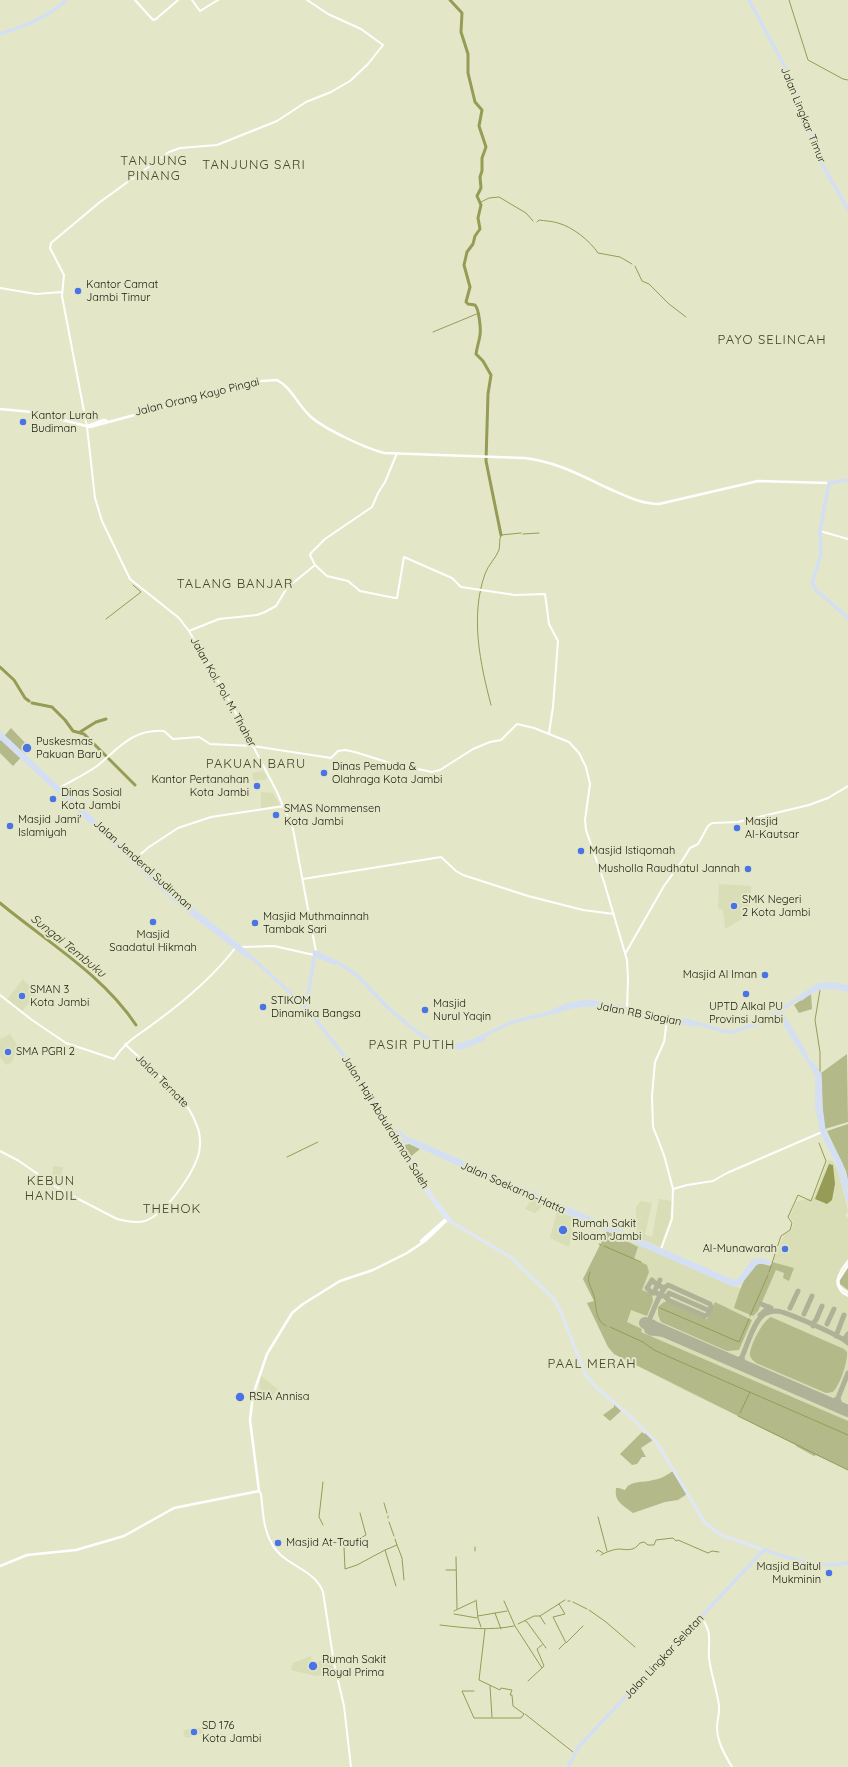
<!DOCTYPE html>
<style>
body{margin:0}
canvas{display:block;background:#e3e7c7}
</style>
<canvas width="848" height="1767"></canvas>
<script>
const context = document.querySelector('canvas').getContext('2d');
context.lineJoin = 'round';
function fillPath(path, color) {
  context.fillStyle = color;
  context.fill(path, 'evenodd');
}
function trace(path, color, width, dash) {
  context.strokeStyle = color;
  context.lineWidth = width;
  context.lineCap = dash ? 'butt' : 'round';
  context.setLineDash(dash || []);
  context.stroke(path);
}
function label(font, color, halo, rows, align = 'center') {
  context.font = font + ' Quicksand,sans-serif';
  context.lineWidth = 4;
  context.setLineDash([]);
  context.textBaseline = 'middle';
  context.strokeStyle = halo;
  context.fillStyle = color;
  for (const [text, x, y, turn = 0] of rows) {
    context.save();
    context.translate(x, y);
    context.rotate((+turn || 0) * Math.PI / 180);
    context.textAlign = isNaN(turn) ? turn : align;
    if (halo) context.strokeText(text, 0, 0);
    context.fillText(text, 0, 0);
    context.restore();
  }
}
const built = new Path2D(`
 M 264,771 L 267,779 L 254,781 L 252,773 Z
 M 261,792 L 273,793 L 280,805 L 261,808 Z
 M 719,884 L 751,886 L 751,904 L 746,910 L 747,916 L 725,929 L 723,910 L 718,908 Z
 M 23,979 L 37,993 L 22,1011 L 7,999 Z
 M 10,1034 L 18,1046 L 12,1062 L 6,1065 L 0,1057 L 0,1039 Z
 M 828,1160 L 833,1161 L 838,1171 L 848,1211 L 845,1215 L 848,1219 L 848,1259 L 840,1269 L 836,1283 L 841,1294 L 848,1297 L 848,1470 L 816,1455 L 814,1456 L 796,1446 L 796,1445 L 758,1427 L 751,1422 L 692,1394 L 614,1354 L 608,1347 L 587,1303 L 594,1301 L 583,1279 L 607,1231 L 741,1289 L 754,1267 L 760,1263 L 771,1266 L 784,1235 L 790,1231 L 794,1224 L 790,1216 L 796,1202 L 814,1197 Z
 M 53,1166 L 63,1167 L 60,1186 L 52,1180 Z
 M 532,1198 L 545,1204 L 535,1213 L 525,1209 Z
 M 659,1199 L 672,1201 L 670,1219 L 660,1247 L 637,1237 L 636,1208 L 640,1201 L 652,1203 L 645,1234 L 652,1237 Z
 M 557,1211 L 575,1218 L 569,1247 L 550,1238 Z
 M 261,1376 L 278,1389 L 269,1401 L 259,1387 Z
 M 311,1656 L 312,1662 L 331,1660 L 335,1674 L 316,1676 L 291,1670 L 293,1663 Z
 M 203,1727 L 204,1733 L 187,1738 L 185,1737 L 183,1730 Z`);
const green = new Path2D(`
 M 11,728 L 30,748 L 13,766 L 0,753 L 0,741 Z
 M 811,993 L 812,1009 L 799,1013 L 794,1005 Z
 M 847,1054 L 848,1122 L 825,1129 L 823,1118 L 821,1073 Z
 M 848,1124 L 848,1180 L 846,1171 L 827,1131 Z
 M 409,1144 L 420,1149 L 409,1158 L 404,1148 L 405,1145 Z
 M 607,1231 L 638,1247 L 634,1259 L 647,1265 L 649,1272 L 642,1290 L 652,1294 L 653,1301 L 647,1316 L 631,1310 L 627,1322 L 642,1329 L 641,1332 L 848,1421 L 848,1470 L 816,1455 L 814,1456 L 796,1446 L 796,1445 L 614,1354 L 608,1347 L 587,1303 L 594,1301 L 583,1279 Z
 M 772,1262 L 794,1268 L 789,1281 L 783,1278 L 784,1273 L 776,1270 L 758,1311 L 753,1316 L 734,1308 C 739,1293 745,1270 760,1263 L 770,1266 Z
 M 848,1268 L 848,1290 L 840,1284 L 840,1280 Z
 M 664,1302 L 668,1302 L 707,1319 L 715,1302 L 752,1320 L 739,1350 L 727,1351 L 661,1322 L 658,1315 L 658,1307 Z
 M 771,1317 L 844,1349 L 847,1352 C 848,1361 840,1385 833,1392 L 826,1393 L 756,1363 C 754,1361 751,1359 750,1356 C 749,1347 763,1320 771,1317 Z
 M 614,1404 L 621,1411 L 610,1421 L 603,1415 L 614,1407 Z
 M 642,1432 L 644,1434 L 646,1432 L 653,1440 L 641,1448 L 646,1457 L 642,1457 L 637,1464 L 632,1465 L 620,1454 Z
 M 673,1471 L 687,1494 L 678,1500 L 665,1502 L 633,1513 C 623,1505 614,1502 616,1488 L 619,1488 L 625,1490 C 630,1480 643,1483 653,1480 C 661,1479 667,1475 673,1471 Z`);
const water = new Path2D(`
 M 829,1164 L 833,1165 L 835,1184 L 832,1200 L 827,1204 L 815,1199 Z`);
const stream = new Path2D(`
 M 789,0 L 808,60 L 843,79 L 848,80
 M 481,202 L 489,198 L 499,197 L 526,213 L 533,221
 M 537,222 L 539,220 C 545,221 552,221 558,223 C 573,227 590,241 598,253 L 620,257 L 632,264
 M 635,266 L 642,281 L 649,284 L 669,304 L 686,317
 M 433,332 L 479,313
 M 523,534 L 539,533
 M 106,619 L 141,592 L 133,585
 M 491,705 C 480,663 470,616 485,574 C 488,565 496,558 499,550 C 500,545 499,540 501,535 L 521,533
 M 820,990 L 815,1020 L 820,1052 L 820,1072
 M 287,1157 L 318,1142
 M 599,1244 L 601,1245
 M 604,1246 L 641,1262
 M 590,1272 C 586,1282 591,1286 594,1296 C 597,1307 594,1319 606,1326
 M 769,1272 L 781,1236 L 790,1230 L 792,1223 L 788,1217 L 798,1195 L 811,1201 L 826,1161 L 819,1143
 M 660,1308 L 739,1342 L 749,1319
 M 750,1316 L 768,1275
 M 610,1327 L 643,1342 L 654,1350 L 674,1359 L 848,1435
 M 740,1413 L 750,1392
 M 738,1416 L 848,1470
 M 323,1482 L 319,1517 L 323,1525
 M 384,1503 L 387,1513
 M 360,1513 L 366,1535 L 344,1547 L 345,1569 L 357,1565 L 385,1550
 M 388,1516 L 388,1518
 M 598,1517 L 607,1551
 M 389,1522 L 394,1536
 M 395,1539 L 397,1545 L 385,1550 L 396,1586
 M 397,1545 L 402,1558 L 404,1580
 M 475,1547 L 475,1551
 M 596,1552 L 598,1550 L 603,1553
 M 601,1555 C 606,1552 614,1549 620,1549 C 628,1550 634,1551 640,1543 L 644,1542 L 648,1545 L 654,1545 L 656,1540 L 673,1538 L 676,1541 L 678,1540 L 708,1553 L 712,1551 L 719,1552
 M 456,1557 L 457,1609
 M 446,1570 L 456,1570
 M 476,1600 L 478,1618 L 481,1627
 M 504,1601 L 515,1626 L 542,1668 L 528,1681
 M 568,1601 L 570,1601
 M 573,1602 L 587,1609
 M 559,1604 L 565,1614 L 553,1617 L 566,1643 L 583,1626
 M 589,1610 L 606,1622 L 635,1647
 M 454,1611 L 475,1601
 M 495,1613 L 501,1629
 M 454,1614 L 477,1618
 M 478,1616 L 507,1611
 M 540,1616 L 545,1624
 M 525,1621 L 527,1622 L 546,1648
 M 518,1624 L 534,1616 L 540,1616 L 565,1600
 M 440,1625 C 466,1628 489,1631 514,1626
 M 559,1649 L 565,1643
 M 542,1668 L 544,1666 L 537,1649 L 542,1645
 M 490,1686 L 492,1717
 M 474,1691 L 462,1691 L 474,1718 L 521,1718 L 524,1714 L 513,1706 L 512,1695 L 510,1695 L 512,1690 L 501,1688 L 500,1690 L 479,1680 L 485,1629
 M 525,1714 L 573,1752`);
const river = new Path2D(`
 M 450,0 L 462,13 L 461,32 L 468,54 L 468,73 L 475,102 L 482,110 L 479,126 L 486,147 L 482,158 L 482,171 L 480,177 L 481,188 L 477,196 L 481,205 L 478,218 L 480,229 L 475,236 L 473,244 L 467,252 L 464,265 L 470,287 L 466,302 L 468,304 L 475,305 C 479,309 481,329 480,335 C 479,342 477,347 476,354 L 483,361 L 491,375 L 488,394 L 486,461 L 501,535
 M 0,667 L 14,680 L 25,698 L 29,701
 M 32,703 L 52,707 L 65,720 L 73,731 L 84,734 L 135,785
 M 80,732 L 96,722 L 106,719
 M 0,903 C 47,942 102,974 136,1025`);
const taxiway = new Path2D(`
 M 654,1292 L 660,1280
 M 667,1298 L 669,1293 L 710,1311
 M 761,1304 L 771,1308
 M 790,1308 L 798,1291
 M 804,1314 L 812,1296
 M 760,1315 L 769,1307
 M 647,1324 C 652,1316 660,1289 668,1285 L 710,1304 L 711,1307 L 708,1314 L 705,1316 L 668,1300 L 665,1296 L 660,1296 L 657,1293 L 652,1293 L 647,1288 L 652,1280 L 656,1284 L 662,1287 L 663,1290
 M 827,1324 L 834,1309
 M 813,1326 L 814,1322 L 816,1320 L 822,1306
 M 664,1331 L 658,1329 L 653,1322 L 648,1323 L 646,1327 L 647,1331 L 650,1333 L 671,1335 L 686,1341
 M 836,1336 L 844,1315
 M 846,1341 L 844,1340 L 848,1334
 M 733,1361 L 737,1361 L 742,1357
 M 746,1367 L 743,1363 L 742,1357 C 747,1346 753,1323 763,1315 C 767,1312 772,1311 777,1311 C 787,1312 841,1336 848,1343
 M 827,1402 L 834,1401 L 838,1398
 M 841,1408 L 838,1398 L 848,1373`);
const runway = new Path2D(`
 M 645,1323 L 848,1411`);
const tertiary = new Path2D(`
 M 135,0 L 153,20 L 156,19 L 178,0
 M 192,0 L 200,11 L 218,0
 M 307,0 L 328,14 L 361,29 L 383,45 L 368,64 L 350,81 L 331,92 L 306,102 L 277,121 L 217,145 L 180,148 L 169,152 L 100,202 L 51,243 L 50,248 L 64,275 L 62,296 L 87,427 L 95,498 L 102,521 L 130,579 L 179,618 L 189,631 L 229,700 L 277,792 L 293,829 L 316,952
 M 0,288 L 36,294 L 62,292
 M 397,453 L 385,482 L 378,493 L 372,507 L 325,539 L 311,553 L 310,555 L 315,565 L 327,576 L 348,581 L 360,591 L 395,598 L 397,598 L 404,557 L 452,578 L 461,587 L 515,595 L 545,594 L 549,624 L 558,641 L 553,707 L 549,733
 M 820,531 L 848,539
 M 189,631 L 219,619 L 257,615 L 265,612 L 276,606 L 287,588 L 315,565
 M 59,788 C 71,781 86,774 97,766 C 119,748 132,729 164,731 L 173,739 L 199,737 L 210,744 L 253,746 L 331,758 L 338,751 L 345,750 L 355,752 L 393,764 L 432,772 L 440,770 L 473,749 L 490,742 L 501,740 L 517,724 L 534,728 L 569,742 L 579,753 L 586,767 L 590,784 L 585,820 L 586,830 L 604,882 L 627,960 L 628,979 L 627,1009
 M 135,859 L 149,847 L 178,828 L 211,817 L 284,806
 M 303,879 L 441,857 L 456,871 L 463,875 L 528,896 L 583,910 L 614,914
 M 241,947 L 274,946 L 314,955
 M 625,954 L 664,886 L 682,861 L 690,848 L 698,844 L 708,826 L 712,823 L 738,822 L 809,805 L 828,798 L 848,786
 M 0,995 L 32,1020 L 66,1043 L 114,1059 C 127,1040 136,1037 153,1024 C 182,1003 214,976 236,947
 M 0,1151 L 19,1161 L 61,1190 L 117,1219 C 125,1221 137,1223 145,1221 C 165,1214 190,1178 197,1159 C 201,1149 201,1135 197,1126 C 186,1093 149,1068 125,1044
 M 673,1189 L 687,1185 L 713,1181 L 727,1173 L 822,1132
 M 661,1249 L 672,1219 L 673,1189 L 664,1155 L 653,1127 L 652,1096 L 655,1062 L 664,1042 L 667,1020
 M 848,1261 C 838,1274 830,1286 848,1296
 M 848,1265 L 838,1281 L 840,1287 L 848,1293
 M 259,1491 L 261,1494 C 263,1510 263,1528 271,1542 C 282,1566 315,1568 323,1592 L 334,1663 L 344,1706 L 351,1767
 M 701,1617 C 713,1634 708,1639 709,1658 C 711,1674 717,1690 719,1706 C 720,1713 717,1720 717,1727 C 717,1742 725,1755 732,1767`);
const secondary = new Path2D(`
 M 0,409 L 32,412 L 90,427 L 261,381 L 277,380 C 292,388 297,404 310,416 C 324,429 365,448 384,453 L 524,458 C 555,461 582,476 610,489 C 626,496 641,504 659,504 L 758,481 L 829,483
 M 87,426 L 104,420 L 107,421
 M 421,1241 L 447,1218
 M 0,1566 L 27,1555 L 76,1550 L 124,1536 L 174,1508 L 259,1491 L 250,1420 L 253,1395 L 267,1354 L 292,1313 L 303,1304 L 340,1281 L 373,1270 L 407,1253 L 425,1241 L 448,1219`);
const primary = new Path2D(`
 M 392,1132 L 430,1197 L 448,1220 L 512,1258 L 553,1298 L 561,1312 L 585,1374 L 596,1387 L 631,1417 L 657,1443 L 705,1523 L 721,1535 L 764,1550
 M 397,1138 L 433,1198 L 451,1220`);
const trunk = new Path2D(`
 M 749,0 L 791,78 L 822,164 L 848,209
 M 0,34 C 24,26 48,18 66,0
 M 848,480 L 829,483 L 820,531 L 821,555 L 812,582 L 816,590 L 848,618
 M 0,733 L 171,893 L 240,947 L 307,1008 L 351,1065 L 393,1131
 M 0,737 L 172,898 L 248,957
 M 315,955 L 334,963
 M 801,999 C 820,985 826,985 848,990
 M 304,1008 L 308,995 L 315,952 L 340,964 L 358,976 L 386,1006 L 418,1033 L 432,1040 L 455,1046 L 470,1042 L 512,1022 L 546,1014 L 567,1005 L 588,1001 L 621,1007 L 657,1017 L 689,1021 L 724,1031 L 732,1032 L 763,1022 L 818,985 L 832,984 L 848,987
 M 780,1011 L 806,1055
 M 553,1013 C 578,1003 592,1003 617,1009
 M 778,1013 L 817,1075 L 817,1108 L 822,1132 L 838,1164 L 848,1200
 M 674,1021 L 696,1025
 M 424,1039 L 437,1044
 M 444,1046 L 460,1048 L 484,1039
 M 812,1063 L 820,1075 L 821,1108 L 824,1131 L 841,1164 L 848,1186
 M 393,1131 L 399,1132 L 410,1142 L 487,1177 L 733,1285 L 740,1283 L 756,1263 L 759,1262 L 770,1263 L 763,1260 L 753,1261 L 740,1279 L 734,1282 L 412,1140 L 408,1140
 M 399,1145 L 407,1139
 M 568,1767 L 577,1750 L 581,1744 L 764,1550 C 793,1559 817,1569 848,1563`);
const markers = [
 [78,291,4,"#4a73e6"],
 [23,422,4,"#4a73e6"],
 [27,748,5,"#4a73e6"],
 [324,773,4,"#4a73e6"],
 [257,786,4,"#4a73e6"],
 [53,799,4,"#4a73e6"],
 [276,815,4,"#4a73e6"],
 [10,826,4,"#4a73e6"],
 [737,828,4,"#4a73e6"],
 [581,851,4,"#4a73e6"],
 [748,869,4,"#4a73e6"],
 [734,906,4,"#4a73e6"],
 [153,922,4,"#4a73e6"],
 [255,923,4,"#4a73e6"],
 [765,975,4,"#4a73e6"],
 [746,994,4,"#4a73e6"],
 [22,996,4,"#4a73e6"],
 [263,1007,4,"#4a73e6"],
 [425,1010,4,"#4a73e6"],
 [8,1052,4,"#4a73e6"],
 [563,1230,5,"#4a73e6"],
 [785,1249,4,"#4a73e6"],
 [240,1397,5,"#4a73e6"],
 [278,1543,4,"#4a73e6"],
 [829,1573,4,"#4a73e6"],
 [313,1666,5,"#4a73e6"],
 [194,1732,4,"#4a73e6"]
];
const streetNames = [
 ["Jalan Lingkar Timur",803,115,68],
 ["Jalan Orang Kayo Pingai",197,397,-14],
 ["Jalan Kol. Pol. M. Thaher",223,692,61],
 ["Jalan Jenderal Sudirman",143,865,42],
 ["Jalan RB Siagian",639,1014,11],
 ["Jalan Ternate",162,1081,45],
 ["Jalan Haji Abdulrahman Saleh",385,1122,58],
 ["Jalan Soekarno-Hatta",513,1188,24],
 ["Jalan Lingkar Selatan",664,1657,-47]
];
const poiNames = [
 ["Kantor Camat",86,285],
 ["Jambi Timur",86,298],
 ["Kantor Lurah",31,416],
 ["Budiman",31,429],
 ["Puskesmas",36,742],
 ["Pakuan Baru",36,755],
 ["Dinas Pemuda &",332,767],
 ["Olahraga Kota Jambi",332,780],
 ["Kantor Pertanahan",249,780,"right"],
 ["Kota Jambi",249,793,"right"],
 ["Dinas Sosial",61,793],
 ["Kota Jambi",61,806],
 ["SMAS Nommensen",284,809],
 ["Kota Jambi",284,822],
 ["Masjid Jami'",18,820],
 ["Islamiyah",18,833],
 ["Masjid",745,822],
 ["Al-Kautsar",745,835],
 ["Masjid Istiqomah",589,851],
 ["Musholla Raudhatul Jannah",740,869,"right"],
 ["SMK Negeri",742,900],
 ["2 Kota Jambi",742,913],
 ["Masjid Muthmainnah",263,917],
 ["Tambak Sari",263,930],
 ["Masjid",153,935,"center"],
 ["Saadatul Hikmah",153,948,"center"],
 ["Masjid Al Iman",757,975,"right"],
 ["SMAN 3",30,990],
 ["Kota Jambi",30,1003],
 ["STIKOM",271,1001],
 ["Dinamika Bangsa",271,1014],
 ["Masjid",433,1004],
 ["Nurul Yaqin",433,1017],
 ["UPTD Alkal PU",746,1007,"center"],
 ["Provinsi Jambi",746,1020,"center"],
 ["SMA PGRI 2",16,1052],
 ["Rumah Sakit",572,1224],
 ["Siloam Jambi",572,1237],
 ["Al-Munawarah",777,1249,"right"],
 ["RSIA Annisa",249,1397],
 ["Masjid At-Taufiq",286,1543],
 ["Masjid Baitul",821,1567,"right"],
 ["Mukminin",821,1580,"right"],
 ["Rumah Sakit",322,1660],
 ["Royal Prima",322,1673],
 ["SD 176",202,1726],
 ["Kota Jambi",202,1739]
];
const waterNames = [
 ["Sungai Tembuku",68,946,39]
];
const quarterNames = [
 ["TANJUNG",154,161],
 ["PINANG",154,176],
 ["TANJUNG SARI",254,165],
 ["PAYO SELINCAH",772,340],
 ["TALANG BANJAR",235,584],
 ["PAKUAN BARU",256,764],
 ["PASIR PUTIH",412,1045],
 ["KEBUN",51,1181],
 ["HANDIL",51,1196],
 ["THEHOK",172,1209],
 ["PAAL MERAH",592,1364]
];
fillPath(built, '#d9deb6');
fillPath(green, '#b4b98a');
fillPath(water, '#969b55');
trace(stream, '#969b55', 1);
trace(river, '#969b55', 3);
trace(taxiway, '#b0b298', 5);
trace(runway, '#b0b298', 12);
trace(tertiary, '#fff', 2);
trace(secondary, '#fff', 2.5);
trace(primary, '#dfe7f7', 3);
trace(trunk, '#d4dff4', 3.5);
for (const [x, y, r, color] of markers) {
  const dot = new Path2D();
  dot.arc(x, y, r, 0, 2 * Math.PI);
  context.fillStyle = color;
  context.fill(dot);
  trace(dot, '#e3e7c7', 1.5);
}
label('11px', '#17180d', '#e3e7c7', streetNames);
label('11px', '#17180d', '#e3e7c7', poiNames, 'left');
label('italic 12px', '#303212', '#e3e7c7', waterNames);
context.letterSpacing = '1px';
label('13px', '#42452a', '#e3e7c7', quarterNames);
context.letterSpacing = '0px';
</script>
